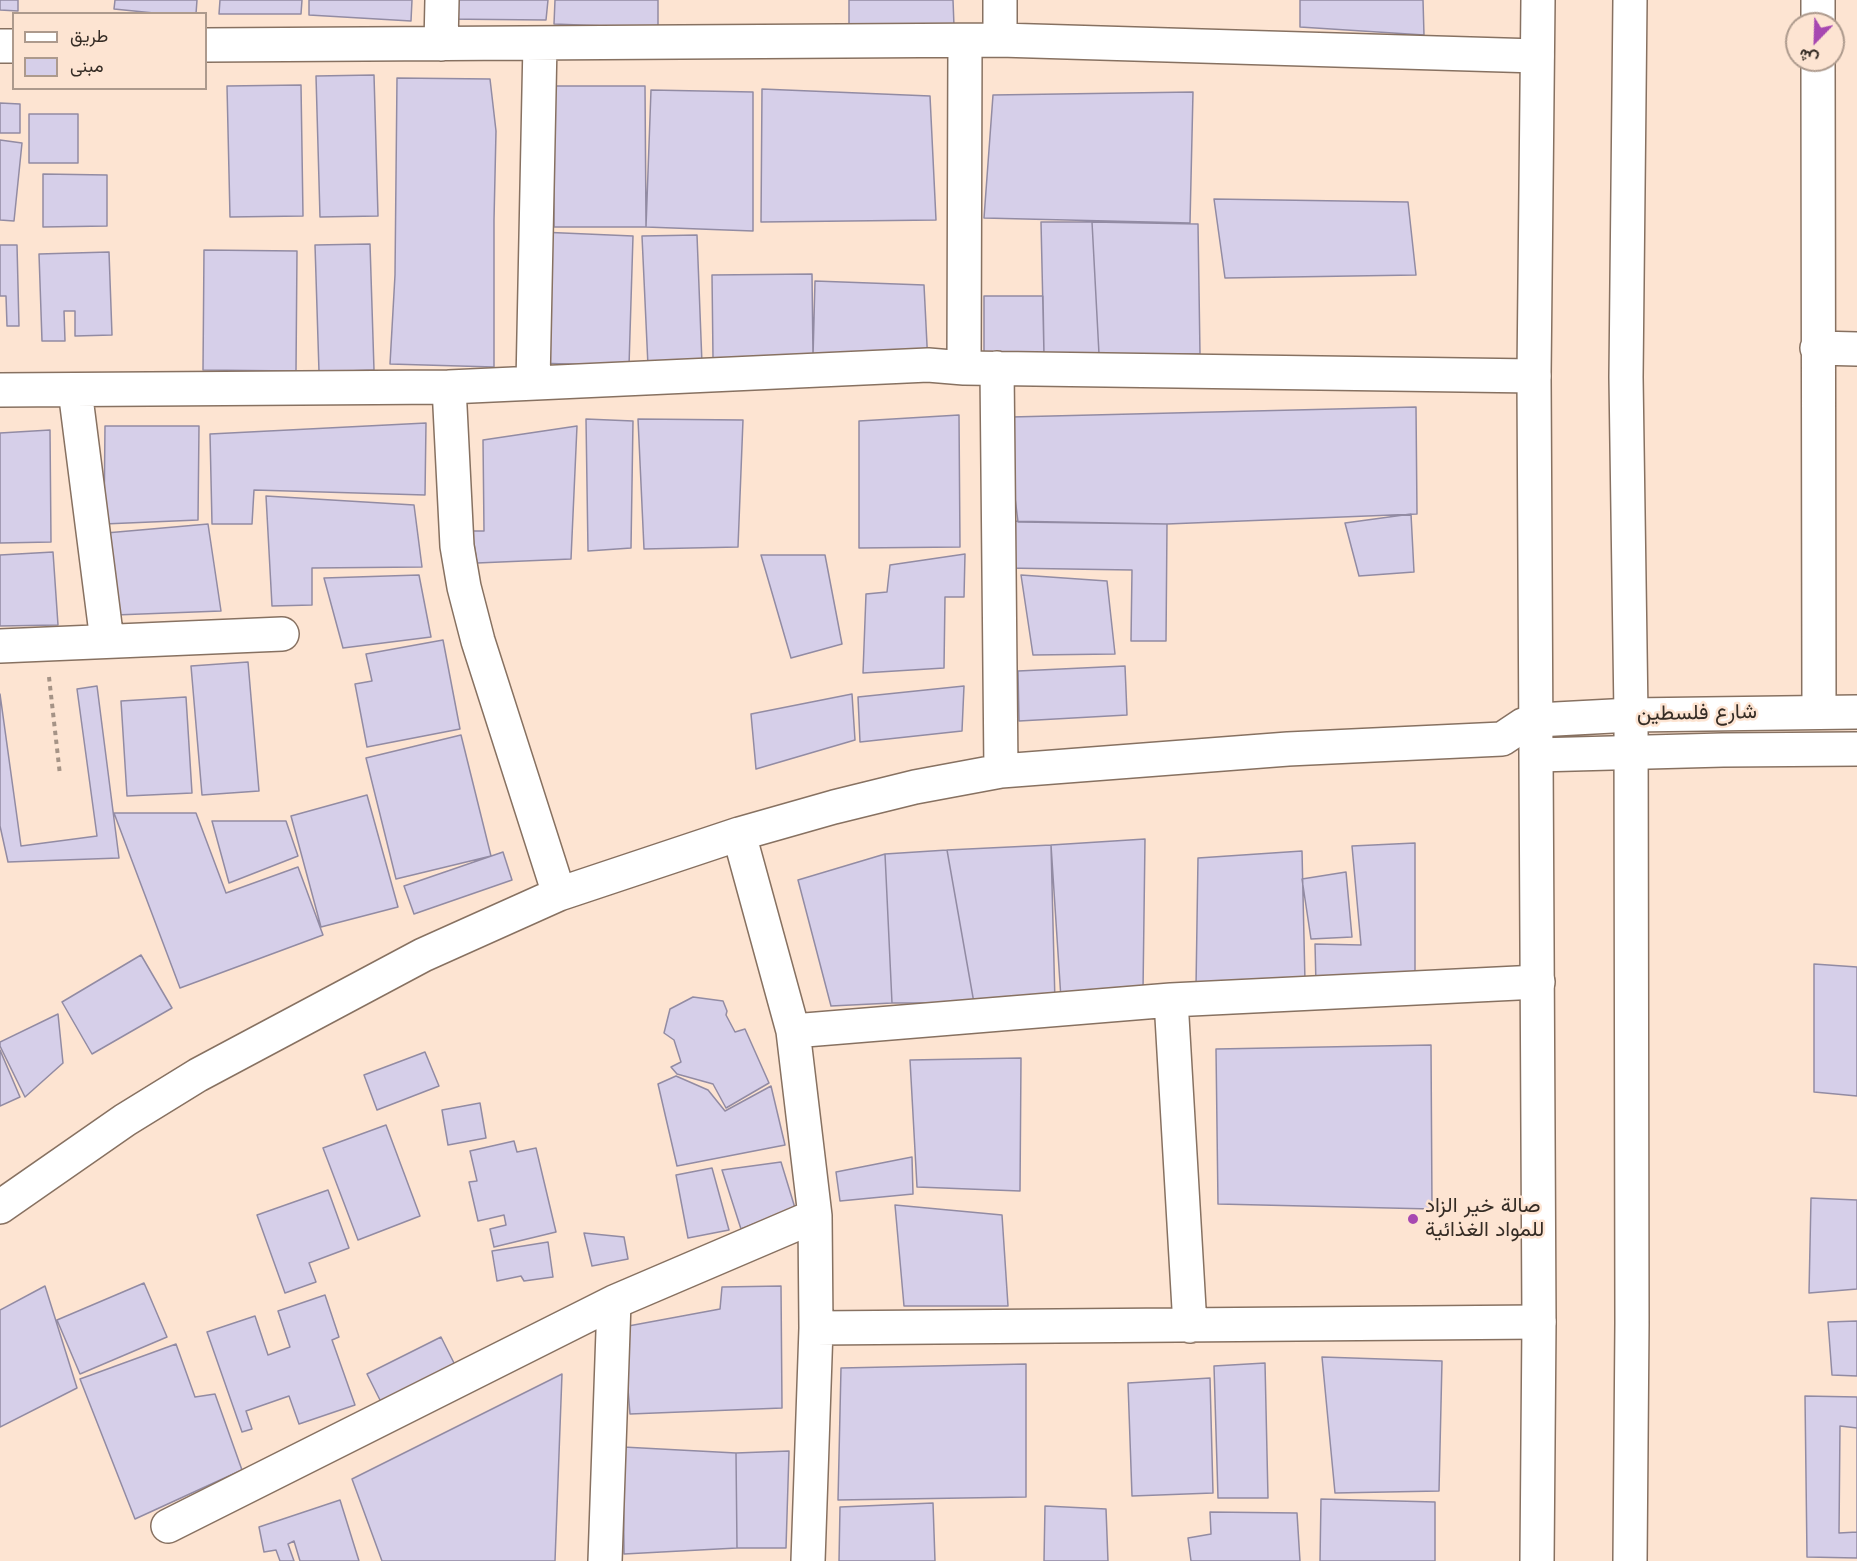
<!DOCTYPE html>
<meta charset="utf-8">
<style>
body{margin:0}
#map{position:relative;width:1857px;height:1561px;overflow:hidden;background:#fde4d2;font-family:Jost,Vazirmatn,sans-serif}
canvas{display:block}
.legend{position:absolute;left:12px;top:12px;width:195px;height:78px;box-sizing:border-box;background:#fde4d2;border:2px solid #ad9a8d;margin:0;padding:8px 10px;list-style:none;font-size:18px;color:#352c25}
.legend li{display:flex;align-items:center;gap:12px;height:30px}
.legend b{width:30px;border:2px solid #ad9a8d}
.north{position:absolute;left:1785px;top:12px;width:60px;height:60px;box-sizing:border-box;background:#fde4d2;border:2px solid #ad9a8d;border-radius:50%;rotate:203deg;font-size:16px;font-weight:700;line-height:24px;text-align:center;color:#352c25}
.north::after{content:'';display:block;margin:auto;width:21px;height:27px;background:#a748b1;clip-path:polygon(50% 0,100% 100%,50% 72%,0 100%)}
</style>
<div id="map">
<canvas width="1857" height="1561"></canvas>
<ul class="legend">
<li><b style="height:8px;background:#fff"></b>طريق</li>
<li><b style="height:16px;background:#d6cfe9"></b>مبنى</li>
</ul>
<div class="north">ش</div>
</div>
<script>
const context = document.querySelector('canvas').getContext('2d');
context.lineJoin = 'round';
function fillPath(path, color) {
  context.fillStyle = color;
  context.fill(path, 'evenodd');
}
function trace(path, color, width, dash) {
  context.strokeStyle = color;
  context.lineWidth = width;
  context.lineCap = dash ? 'butt' : 'round';
  context.setLineDash(dash || []);
  context.stroke(path);
}
function label(font, color, halo, rows, align = 'center') {
  context.font = font + ' Jost,Vazirmatn,sans-serif';
  context.lineWidth = 5;
  context.setLineDash([]);
  context.textBaseline = 'middle';
  context.strokeStyle = halo;
  context.fillStyle = color;
  for (const [text, x, y, turn = 0] of rows) {
    context.save();
    context.translate(x, y);
    context.rotate((+turn || 0) * Math.PI / 180);
    context.textAlign = isNaN(turn) ? turn : align;
    if (halo) context.strokeText(text, 0, 0);
    context.fillText(text, 0, 0);
    context.restore();
  }
}
const building = new Path2D(`
 M 0,0 L 18,0 L 18,11 L 0,10 Z
 M 115,0 L 197,0 L 196,14 L 164,14 L 114,9 Z
 M 220,0 L 302,0 L 301,14 L 219,14 Z
 M 309,0 L 412,0 L 411,21 L 309,15 Z
 M 442,0 L 548,0 L 546,20 L 442,19 Z
 M 555,0 L 658,0 L 658,28 L 554,24 Z
 M 849,0 L 953,0 L 954,26 L 849,26 Z
 M 1300,0 L 1423,0 L 1424,35 L 1300,27 Z
 M 374,75 L 378,216 L 320,217 L 316,76 Z
 M 397,78 L 490,79 L 496,131 L 494,220 L 494,367 L 390,364 L 395,275 Z
 M 301,85 L 303,216 L 230,217 L 227,86 Z
 M 553,86 L 645,86 L 646,227 L 554,227 Z
 M 762,89 L 930,96 L 936,220 L 761,222 Z
 M 651,90 L 753,92 L 753,231 L 646,227 Z
 M 1193,92 L 1190,223 L 984,218 L 993,95 Z
 M 0,103 L 20,104 L 20,133 L 0,133 Z
 M 29,114 L 78,114 L 78,163 L 29,163 Z
 M 0,140 L 22,143 L 14,221 L 0,220 Z
 M 43,174 L 107,175 L 107,226 L 43,227 Z
 M 1214,199 L 1408,202 L 1416,275 L 1225,278 Z
 M 1041,222 L 1092,222 L 1099,354 L 1044,355 Z
 M 1092,222 L 1198,224 L 1200,354 L 1099,354 Z
 M 540,232 L 633,236 L 629,366 L 536,363 Z
 M 697,235 L 702,364 L 648,366 L 642,236 Z
 M 370,244 L 374,370 L 319,372 L 315,245 Z
 M 0,245 L 17,245 L 19,326 L 7,326 L 6,296 L 0,296 Z
 M 204,250 L 297,251 L 296,371 L 203,370 Z
 M 109,252 L 112,335 L 75,336 L 75,311 L 64,311 L 65,341 L 42,341 L 39,254 Z
 M 812,274 L 813,357 L 713,358 L 712,275 Z
 M 815,281 L 924,285 L 928,365 L 813,357 Z
 M 984,296 L 1043,296 L 1044,355 L 984,357 Z
 M 1416,407 L 1417,514 L 1167,524 L 1018,522 L 1012,473 L 1011,417 Z
 M 959,415 L 960,547 L 859,548 L 859,421 Z
 M 586,419 L 633,421 L 631,548 L 588,551 Z
 M 638,419 L 743,420 L 738,547 L 644,549 Z
 M 426,423 L 425,495 L 254,490 L 252,524 L 212,524 L 210,434 Z
 M 105,426 L 199,426 L 198,520 L 104,524 Z
 M 577,426 L 571,559 L 477,563 L 472,531 L 484,531 L 483,440 Z
 M 50,430 L 51,542 L 0,543 L 0,433 Z
 M 266,496 L 414,505 L 422,567 L 312,568 L 312,605 L 272,606 Z
 M 1411,514 L 1414,572 L 1359,576 L 1345,523 Z
 M 1005,521 L 1167,524 L 1166,641 L 1131,641 L 1132,570 L 1004,568 Z
 M 208,524 L 221,611 L 115,615 L 106,533 Z
 M 53,552 L 58,625 L 0,626 L 0,555 Z
 M 965,554 L 964,597 L 945,597 L 944,668 L 863,673 L 866,594 L 887,592 L 890,565 Z
 M 761,555 L 825,555 L 842,644 L 791,658 Z
 M 419,575 L 431,637 L 343,648 L 324,578 Z
 M 1021,575 L 1107,581 L 1115,654 L 1033,655 Z
 M 443,640 L 460,729 L 367,747 L 355,684 L 372,681 L 366,654 Z
 M 248,662 L 259,791 L 202,795 L 191,666 Z
 M 1125,666 L 1127,715 L 1019,721 L 1018,671 Z
 M 97,686 L 119,858 L 8,862 L 0,826 L 0,694 L 21,846 L 97,836 L 77,689 Z
 M 964,686 L 962,731 L 860,742 L 858,697 Z
 M 852,694 L 855,740 L 756,769 L 751,714 Z
 M 186,697 L 192,793 L 127,796 L 121,701 Z
 M 461,735 L 491,856 L 396,879 L 366,758 Z
 M 367,795 L 398,907 L 321,927 L 291,816 Z
 M 114,813 L 196,813 L 226,893 L 298,867 L 323,935 L 180,988 Z
 M 212,821 L 286,821 L 298,856 L 229,883 Z
 M 1145,839 L 1143,991 L 1061,999 L 1051,845 Z
 M 1415,843 L 1415,979 L 1316,985 L 1315,944 L 1361,945 L 1352,846 Z
 M 1051,845 L 1055,1003 L 974,1003 L 947,850 Z
 M 947,850 L 974,1003 L 892,1003 L 885,854 Z
 M 1302,851 L 1305,982 L 1196,987 L 1198,858 Z
 M 503,852 L 512,880 L 414,914 L 404,886 Z
 M 885,854 L 892,1003 L 831,1006 L 798,880 Z
 M 1346,872 L 1352,937 L 1311,939 L 1302,879 Z
 M 141,955 L 172,1008 L 92,1054 L 62,1002 Z
 M 1814,964 L 1857,967 L 1857,1096 L 1814,1092 Z
 M 693,997 L 723,1001 L 727,1011 L 726,1015 L 735,1032 L 745,1029 L 769,1083 L 726,1108 L 713,1084 L 677,1074 L 671,1067 L 681,1062 L 674,1040 L 664,1033 L 670,1009 Z
 M 58,1014 L 63,1063 L 25,1097 L 0,1046 L 0,1042 Z
 M 1431,1045 L 1432,1209 L 1218,1204 L 1216,1049 Z
 M 0,1050 L 20,1097 L 0,1106 Z
 M 425,1052 L 439,1086 L 377,1110 L 364,1075 Z
 M 1021,1058 L 1020,1191 L 917,1187 L 910,1060 Z
 M 676,1076 L 708,1090 L 725,1111 L 771,1086 L 785,1145 L 677,1166 L 658,1084 Z
 M 480,1103 L 486,1138 L 448,1145 L 442,1110 Z
 M 386,1125 L 420,1216 L 358,1240 L 323,1148 Z
 M 514,1141 L 517,1152 L 536,1148 L 556,1232 L 494,1247 L 490,1229 L 506,1225 L 504,1215 L 478,1221 L 469,1182 L 477,1181 L 470,1151 Z
 M 912,1157 L 913,1194 L 840,1201 L 836,1172 Z
 M 781,1162 L 795,1208 L 741,1229 L 722,1170 Z
 M 712,1168 L 729,1230 L 688,1238 L 676,1175 Z
 M 328,1190 L 349,1248 L 309,1263 L 316,1282 L 285,1293 L 257,1215 Z
 M 1811,1198 L 1857,1200 L 1857,1289 L 1809,1293 Z
 M 895,1205 L 1002,1215 L 1008,1306 L 904,1306 Z
 M 584,1233 L 624,1237 L 628,1259 L 592,1266 Z
 M 548,1242 L 553,1277 L 524,1281 L 521,1276 L 497,1281 L 492,1251 Z
 M 144,1283 L 167,1337 L 80,1374 L 57,1320 Z
 M 45,1286 L 77,1388 L 0,1427 L 0,1310 Z
 M 781,1286 L 782,1408 L 630,1414 L 623,1327 L 720,1309 L 722,1287 Z
 M 325,1295 L 339,1337 L 332,1340 L 355,1405 L 299,1424 L 289,1396 L 246,1411 L 252,1429 L 242,1432 L 207,1332 L 255,1316 L 268,1355 L 290,1347 L 278,1311 Z
 M 1857,1321 L 1857,1376 L 1832,1375 L 1828,1322 Z
 M 441,1337 L 456,1367 L 382,1404 L 367,1374 Z
 M 176,1344 L 195,1397 L 215,1394 L 242,1470 L 135,1519 L 80,1379 Z
 M 1322,1357 L 1442,1361 L 1439,1491 L 1335,1493 Z
 M 1265,1363 L 1268,1498 L 1218,1498 L 1214,1366 Z
 M 1026,1364 L 1026,1497 L 838,1500 L 841,1368 Z
 M 562,1374 L 555,1561 L 382,1561 L 352,1479 Z
 M 1210,1378 L 1213,1493 L 1132,1496 L 1128,1383 Z
 M 1805,1396 L 1857,1397 L 1857,1558 L 1807,1557 Z
 M 1840,1426 L 1857,1428 L 1857,1532 L 1839,1533 Z
 M 623,1447 L 736,1453 L 737,1548 L 624,1554 Z
 M 789,1451 L 786,1548 L 737,1548 L 736,1453 Z
 M 1321,1499 L 1435,1502 L 1435,1561 L 1320,1561 Z
 M 340,1500 L 359,1561 L 300,1561 L 294,1541 L 288,1544 L 294,1561 L 280,1561 L 276,1550 L 264,1552 L 259,1527 Z
 M 933,1503 L 935,1561 L 839,1561 L 840,1507 Z
 M 1045,1506 L 1106,1509 L 1108,1561 L 1044,1561 Z
 M 1210,1512 L 1297,1513 L 1300,1561 L 1191,1561 L 1188,1538 L 1211,1534 Z`);
const path = new Path2D(`
 M 49,677 L 60,775`);
const minor = new Path2D(`
 M 1818,24 L 1818,0
 M 1000,40 L 1000,0
 M 441,44 L 442,0
 M 206,45 L 1000,40 L 1537,56
 M 0,46 L 14,46
 M 1818,60 L 1819,712
 M 1817,348 L 1857,349
 M 964,368 L 965,41
 M 997,368 L 1001,771
 M 533,383 L 540,43
 M 449,387 L 457,546 L 464,587 L 478,641 L 559,894
 M 0,390 L 449,387 L 928,365 L 964,368 L 1534,376
 M 75,390 L 107,641
 M 0,646 L 282,634
 M 739,834 L 793,1031 L 815,1216 L 816,1328 L 808,1561
 M 1171,1000 L 1190,1326
 M 793,1031 L 1171,1000 L 1538,982
 M 0,1207 L 125,1120 L 198,1075 L 423,955 L 559,894 L 739,834 L 834,807 L 915,787 L 1001,771 L 1288,749 L 1502,739 L 1523,725 L 1537,720
 M 816,1328 L 1539,1322
 M 168,1526 L 614,1302 L 815,1216
 M 605,1561 L 614,1302`);
const tertiary = new Path2D(`
 M 1537,720 L 1631,715 L 1857,712
 M 1537,755 L 1723,750 L 1857,749`);
const primary = new Path2D(`
 M 1537,1561 L 1539,1322 L 1534,376 L 1538,0
 M 1630,1561 L 1632,1323 L 1631,715 L 1626,377 L 1630,0`);
const markers = [
 [1413,1219,6,"#a748b1"]
];
const streetNames = [
 ["شارع فلسطين",1697,714,-1]
];
const poiNames = [
 ["صالة خير الزاد",1425,1207],
 ["للمواد الغذائية",1425,1231]
];
fillPath(building, '#d6cfe9');
trace(building, '#928ba3', 1.5);
trace(minor, '#877161', 36);
trace(tertiary, '#877161', 36);
trace(primary, '#877161', 36);
trace(path, '#a59386', 4, [4.5, 4.5]);
trace(minor, '#fff', 33);
trace(tertiary, '#fff', 33);
trace(primary, '#fff', 33);
for (const [x, y, r, color] of markers) {
  const dot = new Path2D();
  dot.arc(x, y, r, 0, 2 * Math.PI);
  context.fillStyle = color;
  context.fill(dot);
  trace(dot, '#fde4d2', 2);
}
label('21px', '#352c25', '#fde4d2', streetNames);
label('21px', '#352c25', '#fde4d2', poiNames, 'left');
</script>
